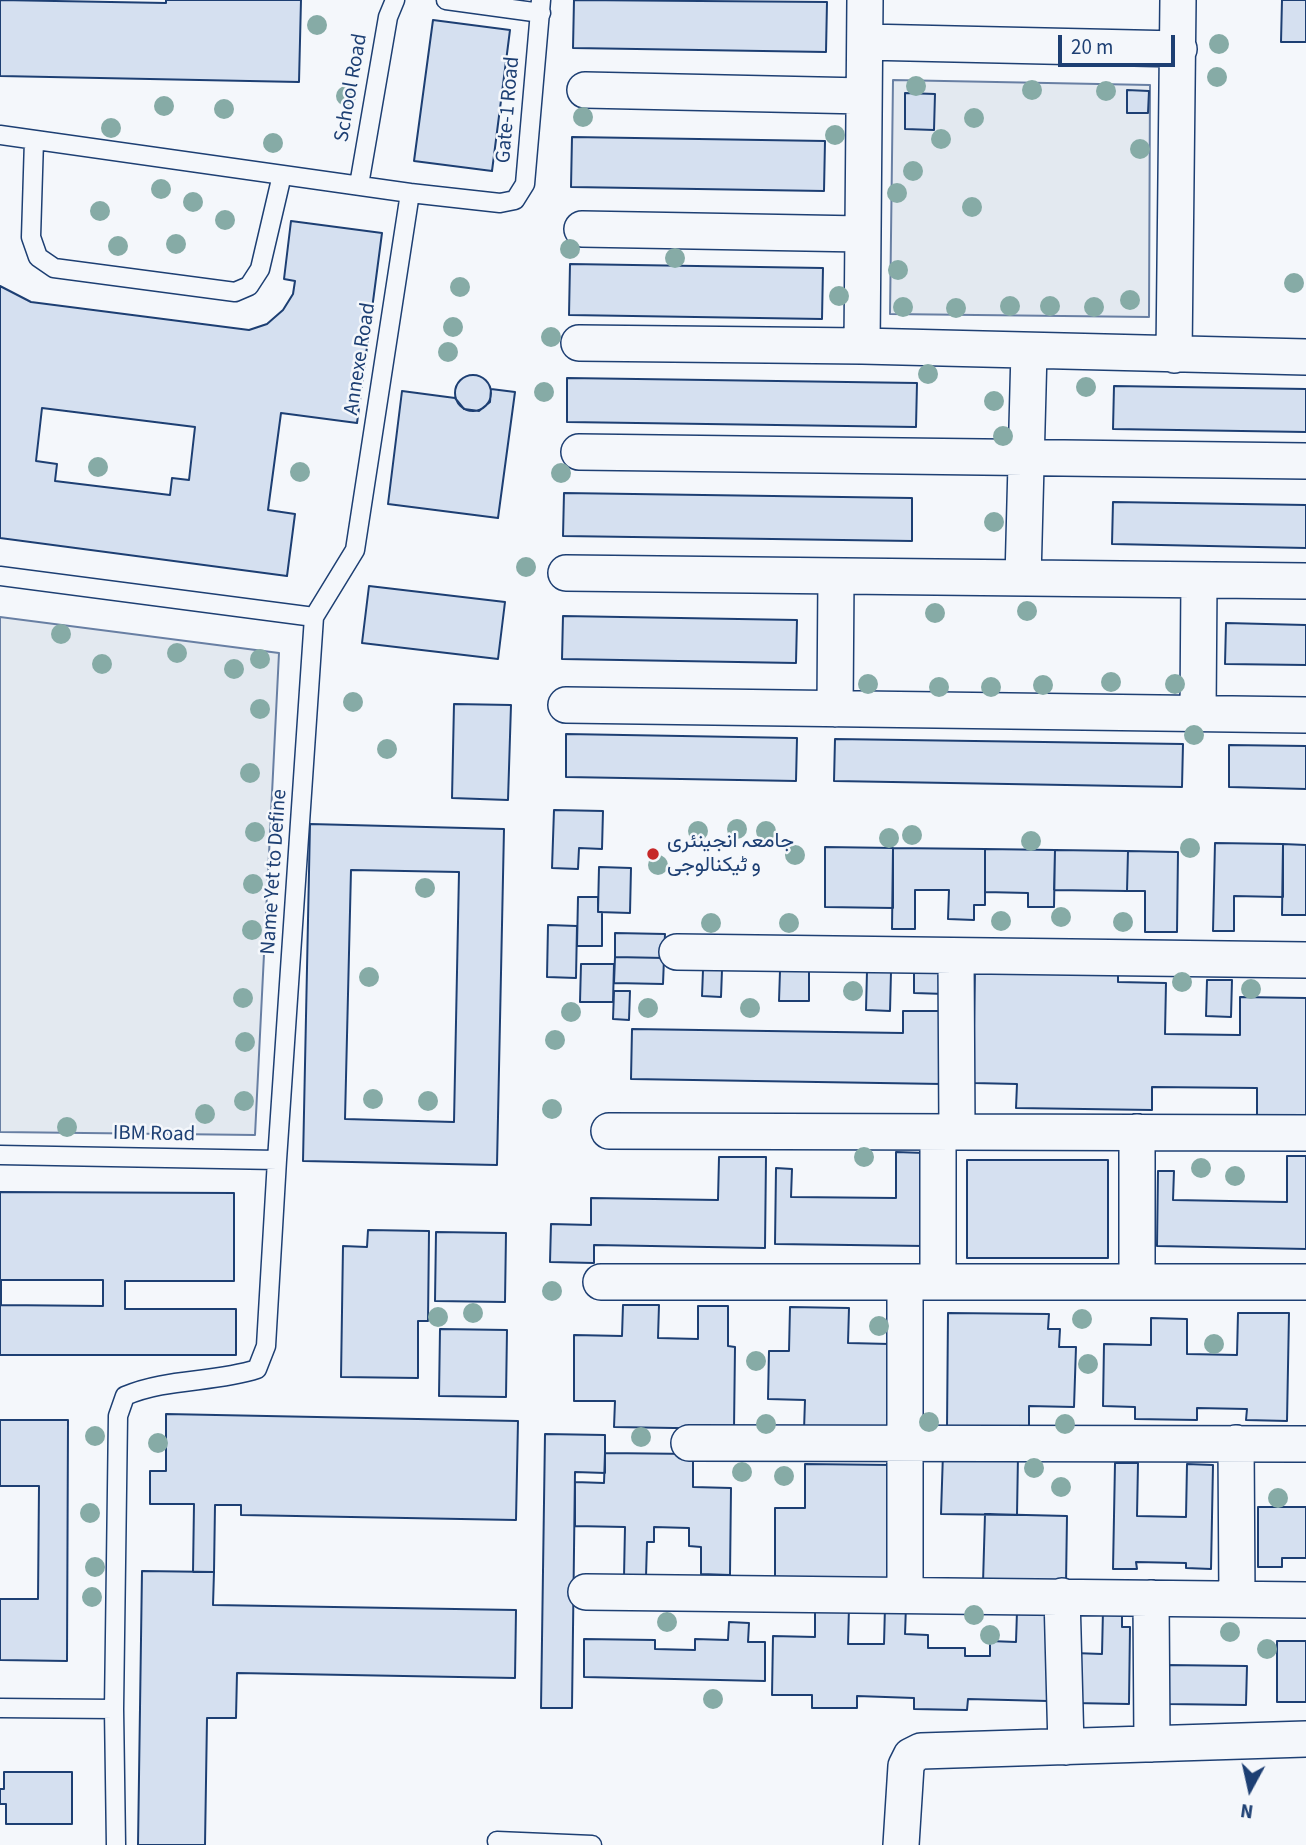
<!DOCTYPE html>
<meta charset="utf-8">
<style>
body{margin:0}
#map{position:relative;width:1306px;height:1845px;overflow:hidden;background:#f4f7fb;font-family:"Source Sans 3",sans-serif}
canvas{display:block}
.north{position:absolute;left:1215px;top:1754px;width:70px;height:70px;-webkit-text-stroke:5px #f4f7fb;paint-order:stroke;rotate:188deg;font-size:19px;font-weight:700;line-height:28px;text-align:center;color:#1d3f73}
.north::after{content:'';display:block;margin:auto;width:24px;height:32px;background:#1d3f73;clip-path:polygon(50% 0,100% 100%,50% 72%,0 100%)}
.scale{position:absolute;left:1058px;top:35px;width:117px;height:32px;box-sizing:border-box;border:4px solid #1d3f73;border-top:0;padding-left:9px;font-size:21px;line-height:24px;white-space:nowrap;color:#1d3f73;-webkit-text-stroke:5px #f4f7fb;paint-order:stroke}
</style>
<div id="map">
<canvas width="1306" height="1845"></canvas>
<div class="north">N</div>
<div class="scale">20 m</div>
</div>
<script>
const context = document.querySelector('canvas').getContext('2d');
context.lineJoin = 'round';
function fillPath(path, color) {
  context.fillStyle = color;
  context.fill(path, 'evenodd');
}
function trace(path, color, width, dash) {
  context.strokeStyle = color;
  context.lineWidth = width;
  context.lineCap = dash ? 'butt' : 'round';
  context.setLineDash(dash || []);
  context.stroke(path);
}
function label(font, color, halo, rows, align = 'center') {
  context.font = font + ' "Source Sans 3",Vazirmatn,sans-serif';
  context.lineWidth = 5;
  context.setLineDash([]);
  context.textBaseline = 'middle';
  context.strokeStyle = halo;
  context.fillStyle = color;
  for (const [text, x, y, turn = 0] of rows) {
    context.save();
    context.translate(x, y);
    context.rotate((+turn || 0) * Math.PI / 180);
    context.textAlign = isNaN(turn) ? turn : align;
    if (halo) context.strokeText(text, 0, 0);
    context.fillText(text, 0, 0);
    context.restore();
  }
}
const green = new Path2D(`
 M 893,80 L 1150,85 L 1149,317 L 890,314 Z
 M 0,617 L 279,653 L 255,1135 L 0,1132 Z`);
const building = new Path2D(`
 M 0,0 L 166,3 L 166,0 L 301,0 L 299,82 L 0,76 Z
 M 574,0 L 827,2 L 826,52 L 573,48 Z
 M 1282,0 L 1306,0 L 1306,42 L 1281,42 Z
 M 433,20 L 510,30 L 492,171 L 414,161 Z
 M 1127,90 L 1149,91 L 1148,113 L 1127,113 Z
 M 905,93 L 935,94 L 934,130 L 905,129 Z
 M 572,137 L 825,141 L 824,191 L 571,187 Z
 M 291,221 L 382,233 L 357,423 L 281,413 L 268,510 L 295,514 L 287,576 L 0,538 L 0,286 L 31,302 L 249,330 L 267,324 L 283,310 L 293,294 L 295,281 L 284,279 ZM 42,408 L 195,427 L 189,480 L 172,478 L 170,495 L 55,481 L 57,464 L 36,461 Z
 M 570,264 L 823,268 L 822,319 L 569,315 Z
 M455 393a18 18 0 1 1 36 0a18 18 0 1 1-36 0Z
 M 567,378 L 917,383 L 916,427 L 567,422 Z
 M 1114,386 L 1306,389 L 1306,432 L 1113,429 Z
 M 491,389 L 515,392 L 498,518 L 388,504 L 402,391 L 455,398 L 464,409 L 479,411 L 490,402 Z
 M 564,493 L 912,498 L 912,541 L 563,536 Z
 M 1113,502 L 1306,505 L 1306,548 L 1112,544 Z
 M 369,586 L 505,602 L 498,659 L 362,643 Z
 M 563,616 L 797,620 L 796,663 L 562,659 Z
 M 1226,623 L 1306,625 L 1306,665 L 1225,664 Z
 M 454,704 L 511,705 L 508,800 L 452,798 Z
 M 566,734 L 797,738 L 796,781 L 566,777 Z
 M 835,739 L 1183,744 L 1182,787 L 834,781 Z
 M 1229,745 L 1306,746 L 1306,789 L 1229,787 Z
 M 554,810 L 603,811 L 602,849 L 579,848 L 578,869 L 552,868 Z
 M 310,824 L 504,829 L 497,1165 L 303,1161 ZM 351,870 L 459,872 L 454,1122 L 345,1119 Z
 M 1215,843 L 1283,844 L 1283,897 L 1234,896 L 1234,931 L 1213,931 Z
 M 1283,844 L 1306,845 L 1306,915 L 1282,915 Z
 M 825,847 L 893,848 L 893,908 L 825,907 Z
 M 893,848 L 985,849 L 985,905 L 974,905 L 974,920 L 948,919 L 949,890 L 915,890 L 915,929 L 892,929 Z
 M 985,849 L 1055,850 L 1054,907 L 1028,907 L 1028,893 L 985,892 Z
 M 1055,850 L 1128,851 L 1127,891 L 1054,890 Z
 M 1128,851 L 1178,852 L 1177,932 L 1145,932 L 1145,891 L 1127,891 Z
 M 599,867 L 631,868 L 630,913 L 598,912 Z
 M 578,897 L 598,897 L 598,912 L 602,912 L 602,946 L 577,946 Z
 M 548,925 L 577,926 L 576,978 L 547,977 Z
 M 615,933 L 665,934 L 664,958 L 615,957 Z
 M 615,957 L 664,958 L 663,984 L 614,983 Z
 M 581,964 L 614,964 L 613,1002 L 580,1002 Z
 M 975,969 L 1118,971 L 1118,982 L 1166,983 L 1165,1034 L 1240,1035 L 1240,997 L 1306,998 L 1306,1117 L 1257,1116 L 1257,1088 L 1152,1087 L 1152,1110 L 1016,1108 L 1017,1084 L 973,1083 Z
 M 703,970 L 722,970 L 721,997 L 702,996 Z
 M 780,971 L 809,971 L 809,1001 L 779,1001 Z
 M 867,971 L 891,972 L 890,1011 L 866,1010 Z
 M 914,972 L 945,972 L 945,994 L 914,993 Z
 M 1207,980 L 1232,980 L 1231,1017 L 1206,1016 Z
 M 614,991 L 630,991 L 629,1020 L 613,1019 Z
 M 903,1011 L 943,1011 L 942,1084 L 631,1079 L 632,1029 L 903,1033 Z
 M 896,1152 L 925,1153 L 924,1246 L 775,1244 L 776,1168 L 792,1169 L 791,1197 L 896,1198 Z
 M 1287,1156 L 1306,1156 L 1306,1249 L 1157,1246 L 1158,1171 L 1174,1171 L 1173,1200 L 1287,1202 Z
 M 719,1157 L 766,1157 L 765,1248 L 594,1245 L 594,1263 L 550,1262 L 551,1224 L 591,1225 L 591,1198 L 718,1200 Z
 M 967,1160 L 1108,1160 L 1108,1258 L 967,1258 Z
 M 0,1192 L 234,1193 L 234,1281 L 125,1281 L 125,1309 L 236,1309 L 236,1355 L 0,1355 ZM 1,1280 L 103,1280 L 103,1306 L 1,1305 Z
 M 368,1230 L 429,1231 L 428,1321 L 418,1321 L 418,1378 L 341,1377 L 343,1246 L 367,1247 Z
 M 436,1232 L 506,1233 L 505,1302 L 435,1301 Z
 M 623,1305 L 659,1305 L 658,1338 L 698,1339 L 698,1306 L 728,1306 L 728,1346 L 735,1347 L 734,1429 L 614,1427 L 615,1401 L 574,1401 L 574,1335 L 622,1336 Z
 M 790,1307 L 849,1308 L 848,1343 L 890,1344 L 889,1432 L 804,1430 L 805,1400 L 768,1399 L 769,1351 L 789,1351 Z
 M 948,1313 L 1049,1314 L 1048,1329 L 1060,1329 L 1059,1347 L 1076,1347 L 1074,1407 L 1029,1406 L 1029,1429 L 947,1428 Z
 M 1238,1313 L 1289,1313 L 1287,1421 L 1246,1420 L 1247,1409 L 1197,1408 L 1197,1420 L 1135,1419 L 1135,1407 L 1103,1406 L 1104,1344 L 1151,1345 L 1151,1318 L 1187,1319 L 1187,1354 L 1237,1355 Z
 M 440,1329 L 507,1330 L 506,1397 L 439,1396 Z
 M 166,1414 L 518,1421 L 516,1520 L 241,1515 L 241,1505 L 215,1505 L 214,1572 L 193,1572 L 194,1504 L 150,1504 L 150,1471 L 166,1471 Z
 M 0,1420 L 68,1420 L 67,1661 L 0,1660 L 0,1599 L 38,1599 L 39,1486 L 0,1486 Z
 M 545,1434 L 605,1435 L 605,1473 L 575,1472 L 572,1708 L 541,1708 Z
 M 605,1453 L 693,1454 L 693,1487 L 731,1488 L 730,1575 L 701,1574 L 701,1547 L 689,1546 L 689,1528 L 654,1527 L 654,1542 L 647,1542 L 646,1577 L 624,1577 L 625,1527 L 575,1526 L 575,1482 L 604,1483 Z
 M 943,1453 L 1018,1455 L 1017,1515 L 941,1514 Z
 M 1115,1463 L 1138,1463 L 1137,1516 L 1186,1517 L 1187,1464 L 1213,1465 L 1211,1569 L 1186,1568 L 1186,1563 L 1136,1562 L 1137,1569 L 1113,1569 Z
 M 805,1464 L 892,1465 L 891,1578 L 775,1578 L 775,1508 L 805,1508 Z
 M 1258,1507 L 1306,1507 L 1306,1558 L 1282,1558 L 1282,1567 L 1258,1567 Z
 M 985,1514 L 1067,1516 L 1066,1584 L 983,1583 Z
 M 142,1571 L 214,1572 L 213,1605 L 516,1610 L 515,1678 L 237,1673 L 236,1718 L 207,1718 L 205,1845 L 138,1845 Z
 M 885,1606 L 906,1606 L 905,1634 L 928,1635 L 928,1648 L 965,1648 L 965,1656 L 990,1656 L 990,1641 L 1016,1642 L 1017,1611 L 1049,1612 L 1048,1701 L 968,1699 L 967,1710 L 914,1709 L 914,1698 L 857,1696 L 857,1708 L 812,1708 L 812,1695 L 772,1695 L 773,1636 L 815,1637 L 815,1608 L 849,1608 L 848,1644 L 884,1644 Z
 M 1103,1610 L 1122,1611 L 1122,1627 L 1130,1627 L 1129,1704 L 1073,1703 L 1074,1653 L 1102,1654 Z
 M 729,1622 L 749,1623 L 748,1642 L 765,1642 L 765,1681 L 584,1677 L 584,1639 L 655,1640 L 655,1649 L 695,1650 L 695,1639 L 728,1640 Z
 M 1277,1641 L 1306,1641 L 1306,1702 L 1277,1702 Z
 M 1167,1665 L 1247,1666 L 1246,1705 L 1167,1704 Z
 M 4,1772 L 72,1772 L 72,1824 L 6,1824 L 6,1804 L 0,1804 L 0,1789 L 4,1789 Z`);
const lane = new Path2D(`
 M 446,0 L 541,13
 M 0,135 L 410,193 L 355,550 L 314,617 L 0,576
 M 34,140 L 31,237 L 38,257 L 54,268 L 235,292 L 249,286 L 260,269 L 282,175
 M 359,185 L 388,17 L 395,0
 M 410,193 L 500,203 L 515,200 L 525,184 L 541,0
 M 0,1155 L 277,1160 L 314,617
 M 0,1708 L 114,1709
 M 497,1841 L 592,1845
 M 116,1845 L 114,1709 L 118,1416 L 125,1396 C 167,1378 214,1383 257,1369 L 266,1346 L 277,1160`);
const street = new Path2D(`
 M 865,42 L 1179,49
 M 585,90 L 864,96
 M 582,229 L 862,234
 M 579,343 L 862,346 L 1306,357
 M 862,346 L 865,0
 M 1174,355 L 1178,0
 M 579,452 L 1306,461
 M 566,573 L 1306,581
 M 1023,578 L 1029,351
 M 566,705 L 1306,715
 M 835,709 L 836,576
 M 1198,713 L 1199,580
 M 677,952 L 1306,960
 M 956,956 L 957,1132
 M 609,1131 L 1306,1133
 M 601,1282 L 1306,1282
 M 905,1282 L 905,1594
 M 938,1282 L 938,1132
 M 1137,1282 L 1137,1132
 M 689,1443 L 1306,1444
 M 1236,1443 L 1237,1599
 M 586,1592 L 1306,1600
 M 1062,1596 L 1066,1747
 M 1151,1598 L 1152,1744
 M 901,1845 L 906,1766 L 911,1756 L 921,1751 L 1306,1739`);
const trees = [
 [317,25],
 [1219,44],
 [1217,77],
 [916,86],
 [1032,90],
 [1106,91],
 [346,96],
 [164,106],
 [224,109],
 [583,117],
 [974,118],
 [111,128],
 [835,135],
 [941,139],
 [273,143],
 [1140,149],
 [913,171],
 [161,189],
 [897,193],
 [193,202],
 [972,207],
 [100,211],
 [225,220],
 [176,244],
 [118,246],
 [570,249],
 [675,258],
 [898,270],
 [1294,283],
 [460,287],
 [839,296],
 [1130,300],
 [1010,306],
 [1050,306],
 [903,307],
 [1094,307],
 [956,308],
 [453,327],
 [551,337],
 [448,352],
 [928,374],
 [1086,387],
 [544,392],
 [994,401],
 [1003,436],
 [98,467],
 [300,472],
 [561,473],
 [994,522],
 [526,567],
 [1027,611],
 [935,613],
 [61,634],
 [177,653],
 [260,659],
 [102,664],
 [234,669],
 [1111,682],
 [868,684],
 [1175,684],
 [1043,685],
 [939,687],
 [991,687],
 [353,702],
 [260,709],
 [1194,735],
 [387,749],
 [250,773],
 [737,829],
 [698,831],
 [766,831],
 [255,832],
 [912,835],
 [889,838],
 [1031,841],
 [1190,848],
 [795,855],
 [658,865],
 [253,884],
 [425,888],
 [1061,917],
 [1001,921],
 [1123,922],
 [711,923],
 [789,923],
 [252,930],
 [369,977],
 [1182,982],
 [1251,989],
 [853,991],
 [243,998],
 [648,1008],
 [750,1008],
 [571,1012],
 [555,1040],
 [245,1042],
 [373,1099],
 [244,1101],
 [428,1101],
 [552,1109],
 [205,1114],
 [67,1127],
 [864,1157],
 [1201,1168],
 [1235,1176],
 [552,1291],
 [473,1313],
 [438,1317],
 [1082,1319],
 [879,1326],
 [1214,1344],
 [756,1361],
 [1088,1364],
 [929,1422],
 [766,1424],
 [1065,1424],
 [95,1436],
 [641,1437],
 [158,1443],
 [1034,1468],
 [742,1472],
 [784,1476],
 [1061,1487],
 [1278,1498],
 [90,1513],
 [95,1567],
 [92,1597],
 [974,1615],
 [667,1622],
 [1230,1632],
 [990,1635],
 [1267,1649],
 [713,1699]
];
const markers = [
 [653,854,7,"#c62828"]
];
const streetNames = [
 ["School Road",352,88,-80],
 ["Gate-1 Road",509,110,-85],
 ["Annexe Road",361,359,-81],
 ["Name Yet to Define",275,872,-86],
 ["IBM Road",154,1135,1]
];
const poiNames = [
 ["جامعہ انجینئری",667,842],
 ["و ٹیکنالوجی",667,866]
];
fillPath(green, '#e3e9f0');
trace(green, '#687fa3', 2);
fillPath(building, '#d5e0f0');
trace(building, '#1d3f73', 2);
trace(lane, '#1d3f73', 21);
trace(street, '#1d3f73', 38);
trace(lane, '#f4f7fb', 18);
trace(street, '#f4f7fb', 35);
context.fillStyle = '#86aba6';
for (const [x, y] of trees) {
  context.beginPath();
  context.arc(x, y, 10, 0, 2 * Math.PI);
  context.fill();
}
for (const [x, y, r, color] of markers) {
  const dot = new Path2D();
  dot.arc(x, y, r, 0, 2 * Math.PI);
  context.fillStyle = color;
  context.fill(dot);
  trace(dot, '#f4f7fb', 2.5);
}
label('21px', '#1d3f73', '#f4f7fb', streetNames);
label('21px', '#1d3f73', '#f4f7fb', poiNames, 'left');
</script>
